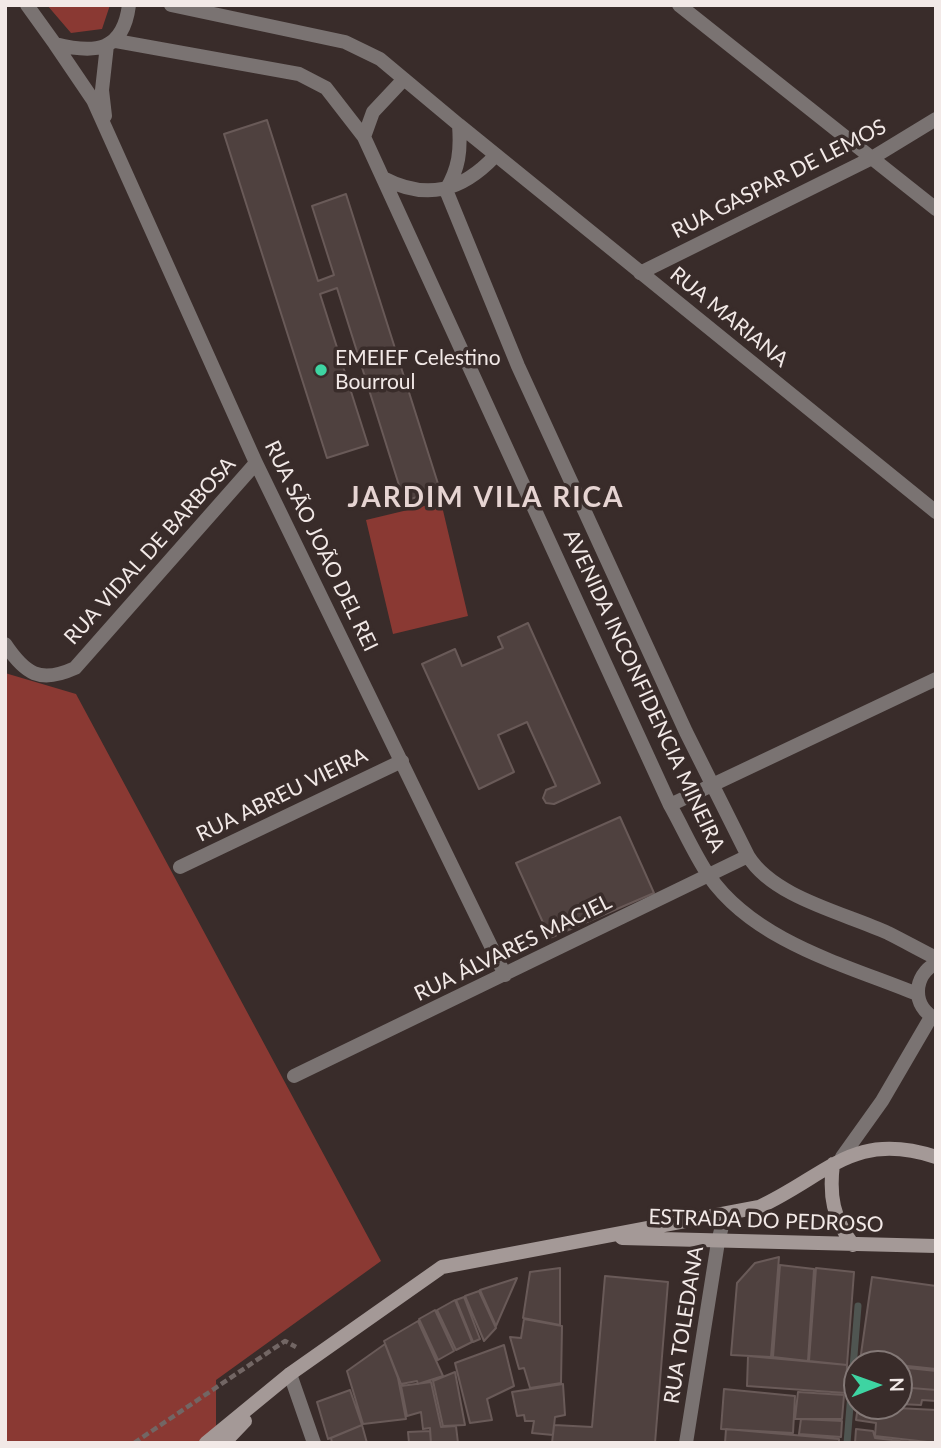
<!DOCTYPE html>
<meta charset="utf-8">
<style>
body{margin:0}
#map{position:relative;width:941px;height:1448px;overflow:hidden;background:#392c2a;font-family:Lato,sans-serif}
canvas{display:block}
.frame{position:absolute;inset:0;border:7px solid #f2e9e7;pointer-events:none}
.north{position:absolute;left:843px;top:1350px;width:70px;height:70px;box-sizing:border-box;background:#392c2a;border:2px solid #837876;border-radius:50%;rotate:89deg;font-size:19px;font-weight:700;line-height:28px;text-align:center;color:#f2e9e7}
.north::after{content:'';display:block;margin:auto;width:24px;height:32px;background:#3ed4a2;clip-path:polygon(50% 0,100% 100%,50% 72%,0 100%)}
</style>
<div id="map">
<canvas width="941" height="1448"></canvas>
<div class="frame"></div>
<div class="north">N</div>
</div>
<script>
const context = document.querySelector('canvas').getContext('2d');
context.lineJoin = 'round';
function fillPath(path, color) {
  context.fillStyle = color;
  context.fill(path, 'evenodd');
}
function trace(path, color, width, dash) {
  context.strokeStyle = color;
  context.lineWidth = width;
  context.lineCap = dash ? 'butt' : 'round';
  context.setLineDash(dash || []);
  context.stroke(path);
}
function label(font, color, halo, rows, align = 'center') {
  context.font = font + ' Lato,sans-serif';
  context.lineWidth = 7;
  context.setLineDash([]);
  context.textBaseline = 'middle';
  context.strokeStyle = halo;
  context.fillStyle = color;
  for (const [text, x, y, turn = 0] of rows) {
    context.save();
    context.translate(x, y);
    context.rotate((+turn || 0) * Math.PI / 180);
    context.textAlign = isNaN(turn) ? turn : align;
    if (halo) context.strokeText(text, 0, 0);
    context.fillText(text, 0, 0);
    context.restore();
  }
}
const green = new Path2D(`
 M 47,5 L 110,5 L 102,29 L 71,33 Z
 M 441,502 L 468,616 L 393,634 L 366,520 Z
 M 5,673 L 76,694 L 381,1261 L 216,1380 L 216,1443 L 5,1443 Z`);
const stream = new Path2D(`
 M 847,1443 L 858,1306`);
const building = new Path2D(`
 M 267,120 L 318,281 L 334,275 L 312,206 L 346,194 L 440,490 L 404,501 L 337,288 L 320,294 L 368,445 L 327,458 L 224,134 Z
 M 528,623 L 600,783 L 554,804 L 546,803 L 543,798 L 546,790 L 556,786 L 527,722 L 498,735 L 514,772 L 479,789 L 422,664 L 455,649 L 462,666 L 503,648 L 498,637 Z
 M 620,817 L 654,893 L 550,938 L 516,863 Z
 M 779,1257 L 771,1357 L 731,1355 L 737,1283 L 755,1263 Z
 M 780,1265 L 814,1269 L 808,1361 L 773,1357 Z
 M 560,1268 L 560,1325 L 523,1318 L 530,1272 Z
 M 816,1268 L 854,1272 L 847,1365 L 809,1361 Z
 M 605,1276 L 668,1282 L 655,1443 L 552,1443 L 554,1425 L 592,1427 Z
 M 872,1277 L 936,1286 L 936,1369 L 860,1361 Z
 M 517,1278 L 496,1326 L 480,1290 Z
 M 479,1291 L 496,1328 L 484,1341 L 465,1296 Z
 M 464,1297 L 480,1339 L 473,1342 L 456,1300 Z
 M 455,1300 L 472,1342 L 456,1350 L 437,1310 Z
 M 435,1310 L 454,1351 L 438,1360 L 419,1319 Z
 M 524,1319 L 562,1326 L 561,1383 L 530,1388 L 524,1368 L 519,1369 L 510,1337 L 521,1338 Z
 M 418,1321 L 443,1376 L 418,1384 L 417,1381 L 401,1384 L 384,1341 Z
 M 385,1344 L 398,1378 L 406,1419 L 363,1424 L 347,1371 Z
 M 504,1345 L 514,1386 L 487,1399 L 492,1420 L 470,1423 L 455,1363 Z
 M 748,1356 L 847,1365 L 846,1393 L 747,1386 Z
 M 899,1367 L 936,1371 L 936,1390 L 899,1387 Z
 M 455,1372 L 465,1425 L 443,1426 L 433,1381 Z
 M 431,1382 L 441,1427 L 456,1426 L 458,1443 L 431,1443 L 430,1428 L 423,1429 L 421,1412 L 407,1416 L 401,1386 Z
 M 563,1384 L 565,1415 L 555,1417 L 553,1435 L 532,1433 L 534,1421 L 525,1421 L 524,1415 L 517,1416 L 512,1392 Z
 M 899,1387 L 936,1390 L 936,1401 L 922,1400 L 921,1405 L 899,1404 Z
 M 724,1389 L 795,1396 L 793,1433 L 721,1429 Z
 M 350,1390 L 362,1425 L 328,1439 L 317,1402 Z
 M 798,1392 L 844,1395 L 842,1419 L 795,1419 Z
 M 858,1406 L 936,1410 L 936,1443 L 875,1436 L 876,1423 L 856,1420 Z
 M 801,1419 L 842,1421 L 841,1437 L 799,1434 Z
 M 362,1425 L 367,1443 L 332,1443 L 331,1438 Z
 M 726,1429 L 839,1439 L 839,1443 L 725,1443 Z
 M 856,1429 L 873,1431 L 875,1438 L 916,1443 L 855,1443 Z
 M 430,1431 L 431,1443 L 409,1443 L 408,1432 Z`);
const path = new Path2D(`
 M 134,1443 L 285,1341 L 296,1347`);
const minor = new Path2D(`
 M 27,5 L 55,44 C 95,54 123,52 129,5
 M 171,5 L 345,42 L 380,59 L 459,125 C 461,151 459,168 446,190 L 518,366 L 686,732 L 748,856 C 774,898 845,913 888,933 C 904,941 920,950 936,958
 M 679,5 L 936,209
 M 116,41 L 299,74 L 326,88 L 364,137 L 670,805 C 683,828 694,854 709,876 C 755,942 846,965 917,994
 M 55,44 L 93,100 L 256,463 L 505,975
 M 105,116 L 102,90 L 107,45
 M 459,125 L 936,512
 M 364,137 L 373,112 L 404,79
 M 383,178 C 427,201 462,191 495,156
 M 640,273 L 872,158 L 936,119
 M 5,644 C 25,674 40,684 75,668 L 256,463
 M 670,805 L 936,679
 M 180,867 L 402,761
 M 936,963 C 913,976 911,1006 936,1019
 M 294,1076 L 748,856
 M 842,1157 L 882,1101 L 931,1017
 M 290,1374 L 314,1443
 M 686,1443 L 718,1242 L 725,1214`);
const secondary = new Path2D(`
 M 833,1164 C 829,1196 833,1218 853,1245
 M 622,1238 L 936,1246
 M 206,1443 L 290,1374 L 442,1267 L 759,1207 C 828,1175 853,1130 936,1157
 M 224,1443 L 245,1421`);
const markers = [
 [321,370,7,"#3ed4a2"]
];
const streetNames = [
 ["RUA GASPAR DE LEMOS",779,179,-27],
 ["RUA MARIANA",729,317,39],
 ["RUA SÃO JOÃO DEL REI",321,546,64],
 ["RUA VIDAL DE BARBOSA",150,551,-48],
 ["AVENIDA INCONFIDENCIA MINEIRA",644,691,65],
 ["RUA ABREU VIEIRA",282,795,-26],
 ["RUA ÁLVARES MACIEL",513,948,-26],
 ["ESTRADA DO PEDROSO",766,1221,2],
 ["RUA TOLEDANA",684,1325,-81]
];
const poiNames = [
 ["EMEIEF Celestino",335,358],
 ["Bourroul",335,382]
];
const districtNames = [
 ["JARDIM VILA RICA",486,498]
];
fillPath(green, '#8a3933');
trace(stream, '#4f5551', 7);
fillPath(building, '#4f413f');
trace(building, '#695a58', 2);
trace(path, '#726664', 4.5, [7, 3.5]);
trace(minor, '#7a7372', 14);
trace(secondary, '#a49997', 14);
for (const [x, y, r, color] of markers) {
  const dot = new Path2D();
  dot.arc(x, y, r, 0, 2 * Math.PI);
  context.fillStyle = color;
  context.fill(dot);
  trace(dot, '#392c2a', 2.5);
}
label('21px', '#f2e9e7', '#392c2a', streetNames);
label('21px', '#f2e9e7', '#392c2a', poiNames, 'left');
context.letterSpacing = '2px';
label('bold 28px', '#e6d4d2', '#392c2a', districtNames);
context.letterSpacing = '0px';
</script>
